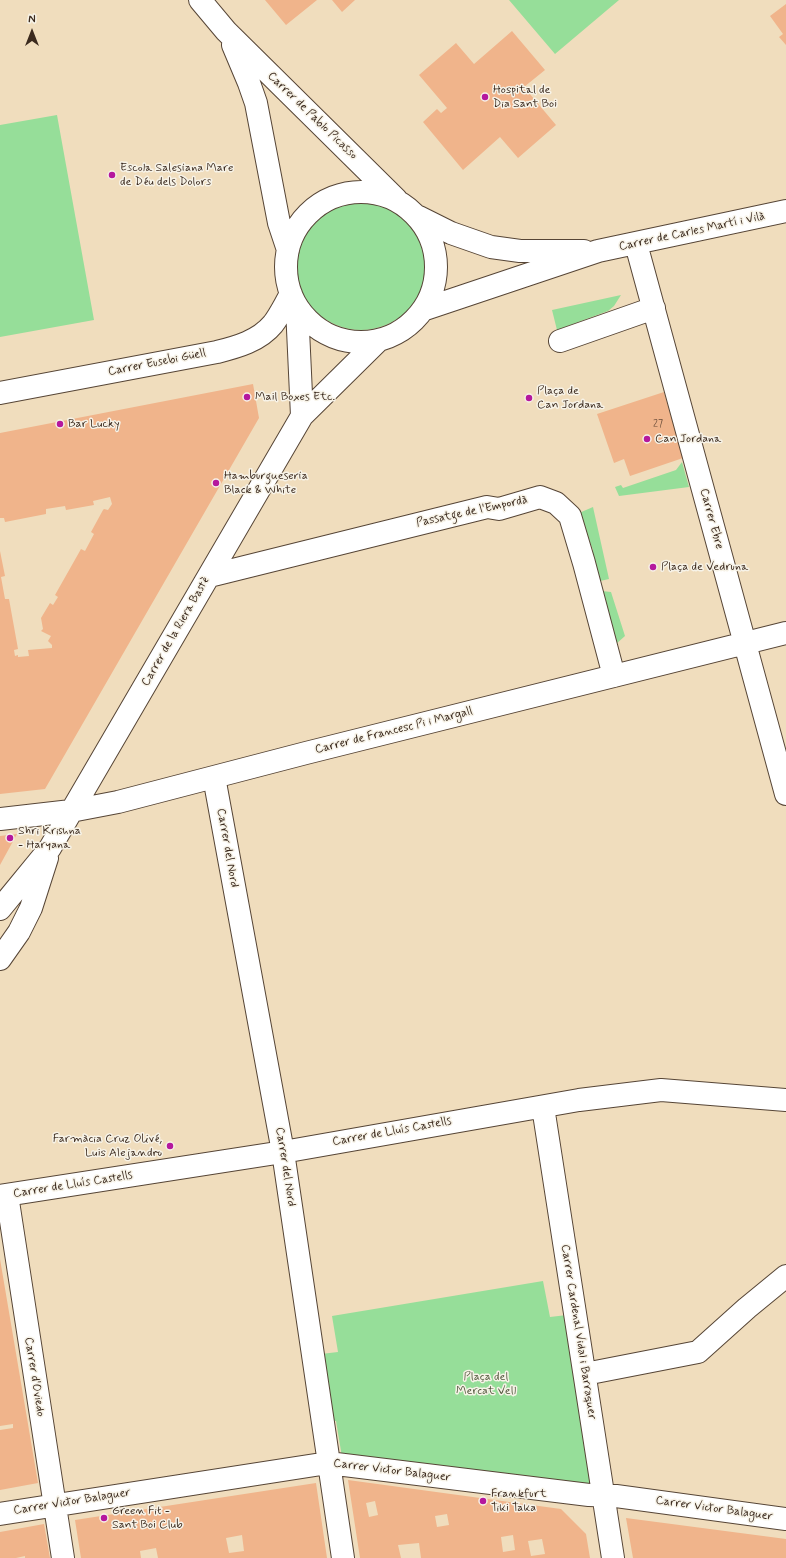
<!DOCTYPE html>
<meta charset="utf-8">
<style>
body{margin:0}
#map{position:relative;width:786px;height:1558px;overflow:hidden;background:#f0ddbd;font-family:Mynerve,sans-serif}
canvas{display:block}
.north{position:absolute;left:12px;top:12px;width:40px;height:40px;-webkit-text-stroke:3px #f7f3e8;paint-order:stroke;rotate:0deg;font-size:11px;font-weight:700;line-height:16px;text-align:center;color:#3b2a1e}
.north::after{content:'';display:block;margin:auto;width:14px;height:18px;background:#3b2a1e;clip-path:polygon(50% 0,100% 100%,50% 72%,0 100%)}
</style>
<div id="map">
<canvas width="786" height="1558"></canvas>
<div class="north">N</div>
</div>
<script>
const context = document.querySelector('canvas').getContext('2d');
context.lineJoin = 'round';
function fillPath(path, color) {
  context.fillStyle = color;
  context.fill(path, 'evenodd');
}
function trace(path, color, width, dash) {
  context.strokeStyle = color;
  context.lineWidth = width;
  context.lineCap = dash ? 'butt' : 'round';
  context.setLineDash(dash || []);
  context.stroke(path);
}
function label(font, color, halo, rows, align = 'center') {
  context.font = font + ' Mynerve,sans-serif';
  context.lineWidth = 3;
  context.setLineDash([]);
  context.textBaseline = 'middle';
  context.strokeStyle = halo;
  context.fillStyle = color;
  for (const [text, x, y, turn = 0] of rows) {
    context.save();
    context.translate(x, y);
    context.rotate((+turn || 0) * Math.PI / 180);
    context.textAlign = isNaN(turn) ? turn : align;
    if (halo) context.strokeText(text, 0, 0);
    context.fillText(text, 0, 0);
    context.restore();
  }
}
const green = new Path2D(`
 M 509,0 L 619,0 L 555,54 Z
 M 57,115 L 94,320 L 0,337 L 0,125 Z
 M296 265a65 65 0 1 1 130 0a65 65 0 1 1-130 0Z
 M 621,295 L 614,306 L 608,311 L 557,330 L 552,310 Z
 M 682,462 L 689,487 L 619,496 L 615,487 L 621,485 L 623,488 L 676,470 Z
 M 593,507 L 609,579 L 600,581 L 590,552 L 593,550 L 579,513 Z
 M 602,591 L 611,592 L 625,636 L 616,644 Z
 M 543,1281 L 550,1317 L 567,1315 L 596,1489 L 342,1457 L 336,1421 L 332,1421 L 321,1354 L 338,1352 L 332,1316 Z`);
const building = new Path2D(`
 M 265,0 L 317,0 L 286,25 Z
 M 332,0 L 355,0 L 342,12 Z
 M 786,4 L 786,45 L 779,37 L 783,34 L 770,16 Z
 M 512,31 L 545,70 L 524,87 L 556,125 L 518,158 L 500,137 L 463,170 L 423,122 L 437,109 L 441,113 L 447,108 L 419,75 L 456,43 L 474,64 Z
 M 253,384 L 259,418 L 45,789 L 0,794 L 0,551 L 5,576 L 1,577 L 5,599 L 9,599 L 18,649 L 14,650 L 15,656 L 18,655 L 18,657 L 29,656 L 28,650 L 52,648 L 52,645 L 48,641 L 51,636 L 41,631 L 43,629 L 41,618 L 50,603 L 53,605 L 58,597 L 55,595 L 81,549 L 85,551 L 94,534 L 91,532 L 103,510 L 104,509 L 108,510 L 112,504 L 110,497 L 93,501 L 94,505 L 66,510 L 65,506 L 46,509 L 46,514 L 5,522 L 4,518 L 0,518 L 0,433 Z
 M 664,392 L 683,458 L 630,476 L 624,459 L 614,463 L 597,414 Z
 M 17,834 L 0,865 L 0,836 Z
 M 0,1259 L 38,1483 L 0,1490 L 0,1430 L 13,1428 L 13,1424 L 0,1426 Z
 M 348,1480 L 561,1509 L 586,1534 L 590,1558 L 421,1558 L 419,1543 L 398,1545 L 401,1558 L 360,1558 ZM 375,1501 L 378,1515 L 369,1517 L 366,1503 ZM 447,1514 L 449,1525 L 437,1527 L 435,1516 ZM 513,1535 L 515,1550 L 503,1552 L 501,1537 ZM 542,1539 L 545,1554 L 531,1556 L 528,1541 Z
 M 316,1483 L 327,1558 L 158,1558 L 156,1548 L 140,1551 L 141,1558 L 81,1558 L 75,1520 ZM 242,1535 L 244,1551 L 229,1553 L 226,1538 Z
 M 626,1518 L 786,1539 L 786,1558 L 633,1558 Z
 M 44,1524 L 50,1558 L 25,1558 L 25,1556 L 16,1558 L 0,1558 L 0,1532 Z`);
const minor = new Path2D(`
 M 200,0 L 226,31 L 396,199
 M 233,45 L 249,83 L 256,103 L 279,223 L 288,250
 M286 267a75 75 0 1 1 150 0a75 75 0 1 1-150 0Z
 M 419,217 L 451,233 L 491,247 L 520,251 L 584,251
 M 636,244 L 786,794
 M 297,308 L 302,416
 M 425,309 L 598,251 L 786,211
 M 560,341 L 654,308
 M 0,393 L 217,352 C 237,347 259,341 273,324 C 280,315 285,304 291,294
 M 209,576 L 487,507 L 499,509 L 540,497 L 556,503 L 570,516 L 584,563 L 614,676
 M 214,777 L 283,1152 L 343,1558
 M 0,819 L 71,811 L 118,802 L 306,753 L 786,633
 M 0,909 L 50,848 L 302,416 L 378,341
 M 0,959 L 19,932 L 31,908 L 47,858
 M 543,1107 L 613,1558
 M 7,1195 L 63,1558
 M 0,1196 L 283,1152 L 579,1100 L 661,1090 L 786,1100
 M 585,1374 L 698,1352 L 747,1308 L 786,1276
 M 0,1514 L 328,1463 L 589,1495 L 616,1496 L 786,1519`);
const markers = [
 [485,97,4,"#b5179e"],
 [112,175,4,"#b5179e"],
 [247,397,4,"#b5179e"],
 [529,398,4,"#b5179e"],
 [60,424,4,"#b5179e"],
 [647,439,4,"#b5179e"],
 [216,483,4,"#b5179e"],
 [653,567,4,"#b5179e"],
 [10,838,4,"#b5179e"],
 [170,1146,4,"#b5179e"],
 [483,1501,4,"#b5179e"],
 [104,1518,4,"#b5179e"]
];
const numberNames = [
 ["27",658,425]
];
const poiNames = [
 ["Hospital de",493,90],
 ["Dia Sant Boi",493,104],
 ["Escola Salesiana Mare",120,168],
 ["de Déu dels Dolors",120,182],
 ["Plaça de",537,391],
 ["Can Jordana",537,405],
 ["Mail Boxes Etc.",255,397],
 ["Bar Lucky",68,424],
 ["Can Jordana",655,439],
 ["Hamburgueseria",224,476],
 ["Black & White",224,490],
 ["Plaça de Vedruna",661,567],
 ["Shri Krishna",18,831],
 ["- Haryana",18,845],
 ["Farmàcia Cruz Olivé,",162,1139,"right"],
 ["Luis Alejandro",162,1153,"right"],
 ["Frankfurt",491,1494],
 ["Tiki Taka",491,1508],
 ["Green Fit -",112,1511],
 ["Sant Boi Club",112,1525]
];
const streetNames = [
 ["Carrer de Pablo Picasso",312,116,44],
 ["Carrer de Carles Martí i Vilà",692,232,-12],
 ["Carrer Eusebi Güell",157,363,-11],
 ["Passatge de l'Empordà",472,512,-12],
 ["Carrer Ebre",711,519,75],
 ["Carrer de la Riera Bastè",176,632,-60],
 ["Carrer de Francesc Pi i Margall",394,731,-14],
 ["Carrer del Nord",227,848,80],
 ["Carrer de Lluís Castells",392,1132,-10],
 ["Carrer del Nord",285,1167,81],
 ["Carrer de Lluís Castells",73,1185,-9],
 ["Carrer Cardenal Vidal i Barraquer",578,1332,81],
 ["Carrer d'Oviedo",34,1377,81],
 ["Carrer Victor Balaguer",392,1471,7],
 ["Carrer Victor Balaguer",72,1502,-9],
 ["Carrer Victor Balaguer",714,1509,8]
];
const parkNames = [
 ["Plaça del",486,1377],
 ["Mercat Vell",486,1391]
];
fillPath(green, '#96de99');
fillPath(building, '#f0b48b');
trace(minor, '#564536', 24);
trace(minor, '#fff', 22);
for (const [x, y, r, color] of markers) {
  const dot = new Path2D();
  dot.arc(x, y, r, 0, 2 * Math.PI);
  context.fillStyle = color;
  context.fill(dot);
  trace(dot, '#f7f3e8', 1.5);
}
label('10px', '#684c39', null, numberNames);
label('12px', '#3b2a1e', '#f7f3e8', poiNames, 'left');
label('12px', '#3b2a1e', '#f7f3e8', streetNames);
label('12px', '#52573d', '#f7f3e8', parkNames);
</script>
